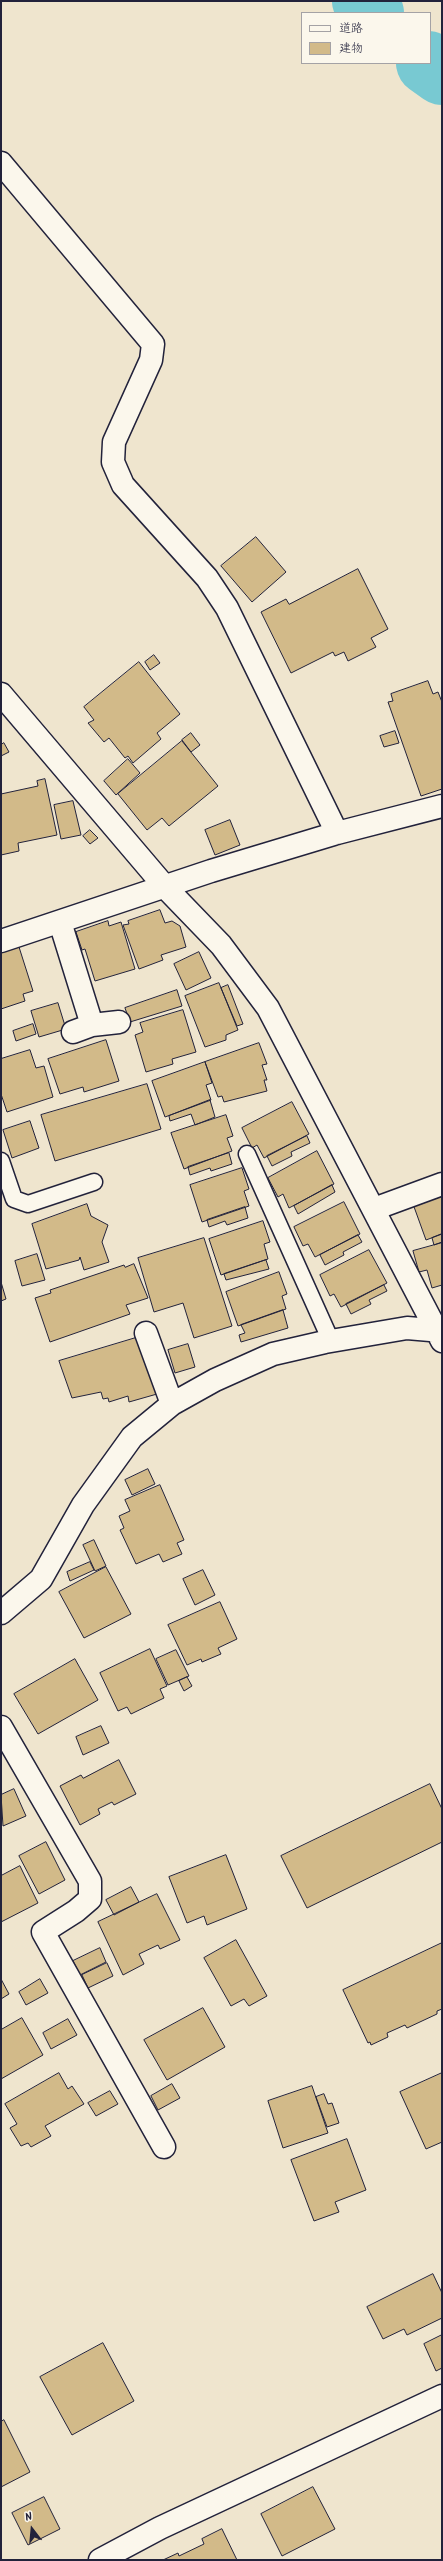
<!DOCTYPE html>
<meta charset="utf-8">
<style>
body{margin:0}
#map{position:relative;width:443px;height:2561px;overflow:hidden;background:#efe5ce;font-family:Kalam,"Klee One",sans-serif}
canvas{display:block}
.frame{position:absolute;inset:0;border:2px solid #22223b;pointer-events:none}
.legend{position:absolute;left:301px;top:12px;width:130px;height:52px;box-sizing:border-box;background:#fbf7ec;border:1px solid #a4a2a5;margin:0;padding:5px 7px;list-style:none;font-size:12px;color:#22223b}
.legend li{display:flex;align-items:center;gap:8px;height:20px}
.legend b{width:20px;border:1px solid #a4a2a5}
.north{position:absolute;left:12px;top:2509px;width:40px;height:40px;-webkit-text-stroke:3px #fbf7ec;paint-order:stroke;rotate:344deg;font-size:11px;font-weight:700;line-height:16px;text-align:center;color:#22223b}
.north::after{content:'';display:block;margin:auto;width:14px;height:18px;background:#22223b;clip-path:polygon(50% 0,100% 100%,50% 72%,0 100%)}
</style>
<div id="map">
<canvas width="443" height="2561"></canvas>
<div class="frame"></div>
<ul class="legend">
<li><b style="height:5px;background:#fbf7ec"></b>道路</li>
<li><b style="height:11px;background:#d2ba89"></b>建物</li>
</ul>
<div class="north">N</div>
</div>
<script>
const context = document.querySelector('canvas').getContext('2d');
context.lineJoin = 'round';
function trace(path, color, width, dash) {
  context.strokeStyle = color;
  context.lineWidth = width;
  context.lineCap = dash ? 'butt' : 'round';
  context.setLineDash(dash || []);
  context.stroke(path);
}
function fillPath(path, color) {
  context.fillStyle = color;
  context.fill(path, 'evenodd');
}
const river = new Path2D(`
 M 364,1 L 372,13
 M 428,63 L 442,73`);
const building = new Path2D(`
 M 256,537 L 286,572 L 252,602 L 221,566 Z
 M 358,569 L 388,629 L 371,638 L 376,647 L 348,661 L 344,652 L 335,656 L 333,652 L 291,673 L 261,612 L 286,599 L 289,604 Z
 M 154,655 L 160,663 L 150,670 L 145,662 Z
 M 139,662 L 180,714 L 157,733 L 161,739 L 133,763 L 128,756 L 125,758 L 109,738 L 104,742 L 88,723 L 94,720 L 84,707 Z
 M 428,681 L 433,694 L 438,692 L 442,702 L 442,789 L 421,796 L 388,702 L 393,701 L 391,694 Z
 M 395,731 L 399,743 L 384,747 L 380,736 Z
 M 191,733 L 200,745 L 191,752 L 182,740 Z
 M 182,741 L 218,786 L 169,826 L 162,818 L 147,830 L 118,794 Z
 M 4,743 L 9,752 L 1,756 L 1,745 Z
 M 128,759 L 140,773 L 116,795 L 104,781 Z
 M 45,779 L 57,835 L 18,843 L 19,851 L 1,855 L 1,794 L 38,786 L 37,781 Z
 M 73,801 L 81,835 L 61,839 L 54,805 Z
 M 230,820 L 240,845 L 215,855 L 205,830 Z
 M 90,830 L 98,838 L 90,844 L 83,836 Z
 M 160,910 L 165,923 L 172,921 L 180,926 L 186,947 L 161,955 L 163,960 L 139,969 L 123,925 L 129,924 L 128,921 Z
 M 108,921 L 109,926 L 121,922 L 135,969 L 95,981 L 85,949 L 82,950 L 76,932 Z
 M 19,947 L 33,991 L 23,994 L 25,1001 L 1,1009 L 1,953 Z
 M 199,952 L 211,978 L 186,990 L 174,964 Z
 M 219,983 L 238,1030 L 226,1035 L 226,1040 L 205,1047 L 185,996 Z
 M 228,985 L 243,1024 L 237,1026 L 221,988 Z
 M 177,990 L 182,1006 L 130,1022 L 125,1008 Z
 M 58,1003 L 66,1029 L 39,1037 L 31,1011 Z
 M 183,1010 L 196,1052 L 172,1059 L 173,1064 L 146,1072 L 135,1035 L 143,1032 L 140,1023 Z
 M 33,1024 L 36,1034 L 16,1041 L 13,1031 Z
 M 106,1040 L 119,1081 L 84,1092 L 83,1087 L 60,1094 L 48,1059 Z
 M 259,1043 L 267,1064 L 262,1065 L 267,1080 L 264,1080 L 267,1091 L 224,1102 L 222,1096 L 218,1097 L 205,1062 Z
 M 30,1050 L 36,1068 L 44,1066 L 53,1097 L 7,1112 L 1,1094 L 1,1059 Z
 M 205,1062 L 212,1083 L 206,1085 L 211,1100 L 165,1117 L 152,1081 Z
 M 147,1084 L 161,1129 L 55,1161 L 41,1115 Z
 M 210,1100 L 215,1117 L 195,1125 L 191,1114 L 170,1121 L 169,1116 Z
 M 292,1102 L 309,1134 L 264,1158 L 257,1145 L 252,1148 L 242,1128 Z
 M 226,1115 L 233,1136 L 227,1138 L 232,1151 L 184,1169 L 171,1133 Z
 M 30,1121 L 39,1148 L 12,1158 L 3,1130 Z
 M 307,1136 L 310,1143 L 291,1152 L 292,1156 L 272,1166 L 267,1156 Z
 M 317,1151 L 334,1184 L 289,1208 L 283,1194 L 278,1197 L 268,1178 Z
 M 229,1153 L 232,1164 L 211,1171 L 210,1168 L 190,1175 L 188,1167 Z
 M 242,1168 L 249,1189 L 244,1191 L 249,1206 L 202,1222 L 190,1185 Z
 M 332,1185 L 335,1192 L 298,1214 L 294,1206 Z
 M 442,1194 L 442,1234 L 426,1240 L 413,1204 Z
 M 344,1202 L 360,1234 L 315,1257 L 308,1244 L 303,1246 L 294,1227 Z
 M 87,1204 L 91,1216 L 108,1225 L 102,1242 L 109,1262 L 84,1270 L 80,1257 L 79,1260 L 46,1269 L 32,1224 Z
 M 245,1207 L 248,1218 L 227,1225 L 225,1221 L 209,1227 L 207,1220 Z
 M 263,1221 L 270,1242 L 264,1244 L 268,1259 L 221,1275 L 209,1239 Z
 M 442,1234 L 442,1242 L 434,1245 L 432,1238 Z
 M 358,1235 L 362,1242 L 343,1252 L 344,1255 L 325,1265 L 320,1255 Z
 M 204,1238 L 232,1326 L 194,1338 L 183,1303 L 154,1312 L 138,1258 Z
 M 442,1243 L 442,1285 L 432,1288 L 427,1270 L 419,1272 L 413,1251 Z
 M 369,1250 L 387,1283 L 341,1307 L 334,1294 L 330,1296 L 320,1275 Z
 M 37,1254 L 45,1280 L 22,1286 L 15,1261 Z
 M 266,1260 L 269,1269 L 226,1280 L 224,1274 Z
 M 134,1264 L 148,1298 L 126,1305 L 130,1314 L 50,1342 L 35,1298 L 51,1293 L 50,1290 L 124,1265 L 125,1267 Z
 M 279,1272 L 287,1294 L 282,1296 L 286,1309 L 238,1326 L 226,1292 Z
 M 1,1282 L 6,1299 L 1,1301 Z
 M 384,1285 L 387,1291 L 369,1300 L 371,1304 L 351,1314 L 346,1304 Z
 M 283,1310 L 288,1328 L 241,1342 L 239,1335 L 245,1333 L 241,1325 Z
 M 139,1337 L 157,1394 L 129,1402 L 128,1396 L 109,1402 L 108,1398 L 103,1399 L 101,1392 L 72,1398 L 59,1361 Z
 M 188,1344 L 195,1367 L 175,1373 L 168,1350 Z
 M 148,1469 L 155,1484 L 132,1495 L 125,1480 Z
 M 160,1485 L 184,1540 L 177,1543 L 182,1554 L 163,1562 L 159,1554 L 136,1564 L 120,1530 L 124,1528 L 119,1516 L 130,1511 L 125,1500 Z
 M 94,1540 L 106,1566 L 95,1571 L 83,1545 Z
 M 90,1562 L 94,1570 L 70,1581 L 67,1572 Z
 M 106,1567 L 131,1614 L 84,1638 L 59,1592 Z
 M 203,1570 L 215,1595 L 195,1605 L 183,1579 Z
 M 220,1602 L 237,1639 L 218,1648 L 221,1654 L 202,1662 L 201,1659 L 187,1665 L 168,1625 Z
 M 150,1649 L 167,1686 L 160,1689 L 164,1698 L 131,1714 L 127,1707 L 118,1711 L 100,1673 Z
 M 176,1650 L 189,1676 L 168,1685 L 156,1659 Z
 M 75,1659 L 98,1700 L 38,1734 L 14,1694 Z
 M 187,1677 L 192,1686 L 184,1691 L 179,1681 Z
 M 101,1726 L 109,1743 L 83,1755 L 76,1737 Z
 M 119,1760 L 136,1794 L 114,1805 L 112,1802 L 98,1809 L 100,1814 L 80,1825 L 60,1786 L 81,1775 L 83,1778 Z
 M 430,1784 L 442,1809 L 442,1842 L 307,1908 L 281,1856 Z
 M 14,1789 L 26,1816 L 3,1826 L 1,1795 Z
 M 46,1842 L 65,1880 L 39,1894 L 19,1856 Z
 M 226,1855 L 247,1909 L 207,1925 L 204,1916 L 187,1923 L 169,1877 Z
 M 20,1866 L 38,1903 L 1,1922 L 1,1876 Z
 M 131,1887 L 139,1902 L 114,1915 L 106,1900 Z
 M 157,1894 L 180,1940 L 160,1949 L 158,1945 L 139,1954 L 144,1964 L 123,1975 L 98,1922 Z
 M 236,1940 L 267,1996 L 249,2006 L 244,1999 L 231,2006 L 204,1958 Z
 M 442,1943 L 442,2009 L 437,2011 L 437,2014 L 407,2028 L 405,2025 L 387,2033 L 388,2037 L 371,2045 L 370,2042 L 368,2043 L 343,1990 Z
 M 100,1948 L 106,1962 L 80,1975 L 73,1961 Z
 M 107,1963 L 113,1976 L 88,1988 L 82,1975 Z
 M 1,1979 L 9,1994 L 1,1999 Z
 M 40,1979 L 48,1993 L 26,2005 L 19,1992 Z
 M 203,2008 L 225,2047 L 167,2080 L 144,2040 Z
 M 22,2018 L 43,2055 L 1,2079 L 1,2030 Z
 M 68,2019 L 77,2035 L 51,2049 L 43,2033 Z
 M 59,2073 L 68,2089 L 72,2086 L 84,2104 L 45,2126 L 51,2136 L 31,2147 L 28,2143 L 21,2146 L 10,2128 L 17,2124 L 5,2104 Z
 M 442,2073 L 442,2142 L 426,2149 L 400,2092 Z
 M 172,2084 L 180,2098 L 158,2110 L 151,2096 Z
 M 312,2086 L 328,2133 L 283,2148 L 268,2101 Z
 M 110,2091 L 118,2104 L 96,2116 L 88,2103 Z
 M 324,2094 L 328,2104 L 332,2103 L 339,2123 L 327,2127 L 316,2097 Z
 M 347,2139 L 366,2190 L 335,2202 L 339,2212 L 314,2221 L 291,2160 Z
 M 433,2274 L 442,2293 L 442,2318 L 407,2335 L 404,2329 L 383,2339 L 367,2307 Z
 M 442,2335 L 442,2368 L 436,2371 L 424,2344 Z
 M 103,2343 L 134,2401 L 72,2435 L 40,2377 Z
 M 4,2420 L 30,2472 L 1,2487 L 1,2422 Z
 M 313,2487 L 335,2529 L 282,2556 L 261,2514 Z
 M 44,2497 L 60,2529 L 28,2545 L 12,2513 Z
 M 222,2529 L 237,2560 L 163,2560 L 178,2553 L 179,2556 L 204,2544 L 202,2539 Z`);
const lane = new Path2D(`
 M 247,1154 L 331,1341
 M 1,1161 L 14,1199 L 28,1204 L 94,1182`);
const street = new Path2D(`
 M 1,163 L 153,344 L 151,360 L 114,442 L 113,462 L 123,485 L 207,578 L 227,608 L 337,833
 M 1,694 L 166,888 L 221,945 L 268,1008 L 442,1341
 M 60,922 L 92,1025
 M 1,941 L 211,871 L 337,833 L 442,806
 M 73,1032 L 92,1025 L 119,1022
 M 374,1209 L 442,1184
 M 146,1333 L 172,1404
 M 1,1613 L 41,1579 L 83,1505 L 132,1437 L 172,1404 L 215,1380 L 273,1354 L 325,1342 L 407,1328 L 442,1331
 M 1,1727 L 90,1881 L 90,1899 L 76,1911 L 43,1932 L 164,2147
 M 100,2560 L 160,2528 L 442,2396`);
trace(river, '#78c9d2', 64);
fillPath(building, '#d2ba89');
trace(building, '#22223b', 1);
trace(lane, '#22223b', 19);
trace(street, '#22223b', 25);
trace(lane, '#fbf7ec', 16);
trace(street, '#fbf7ec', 22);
</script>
